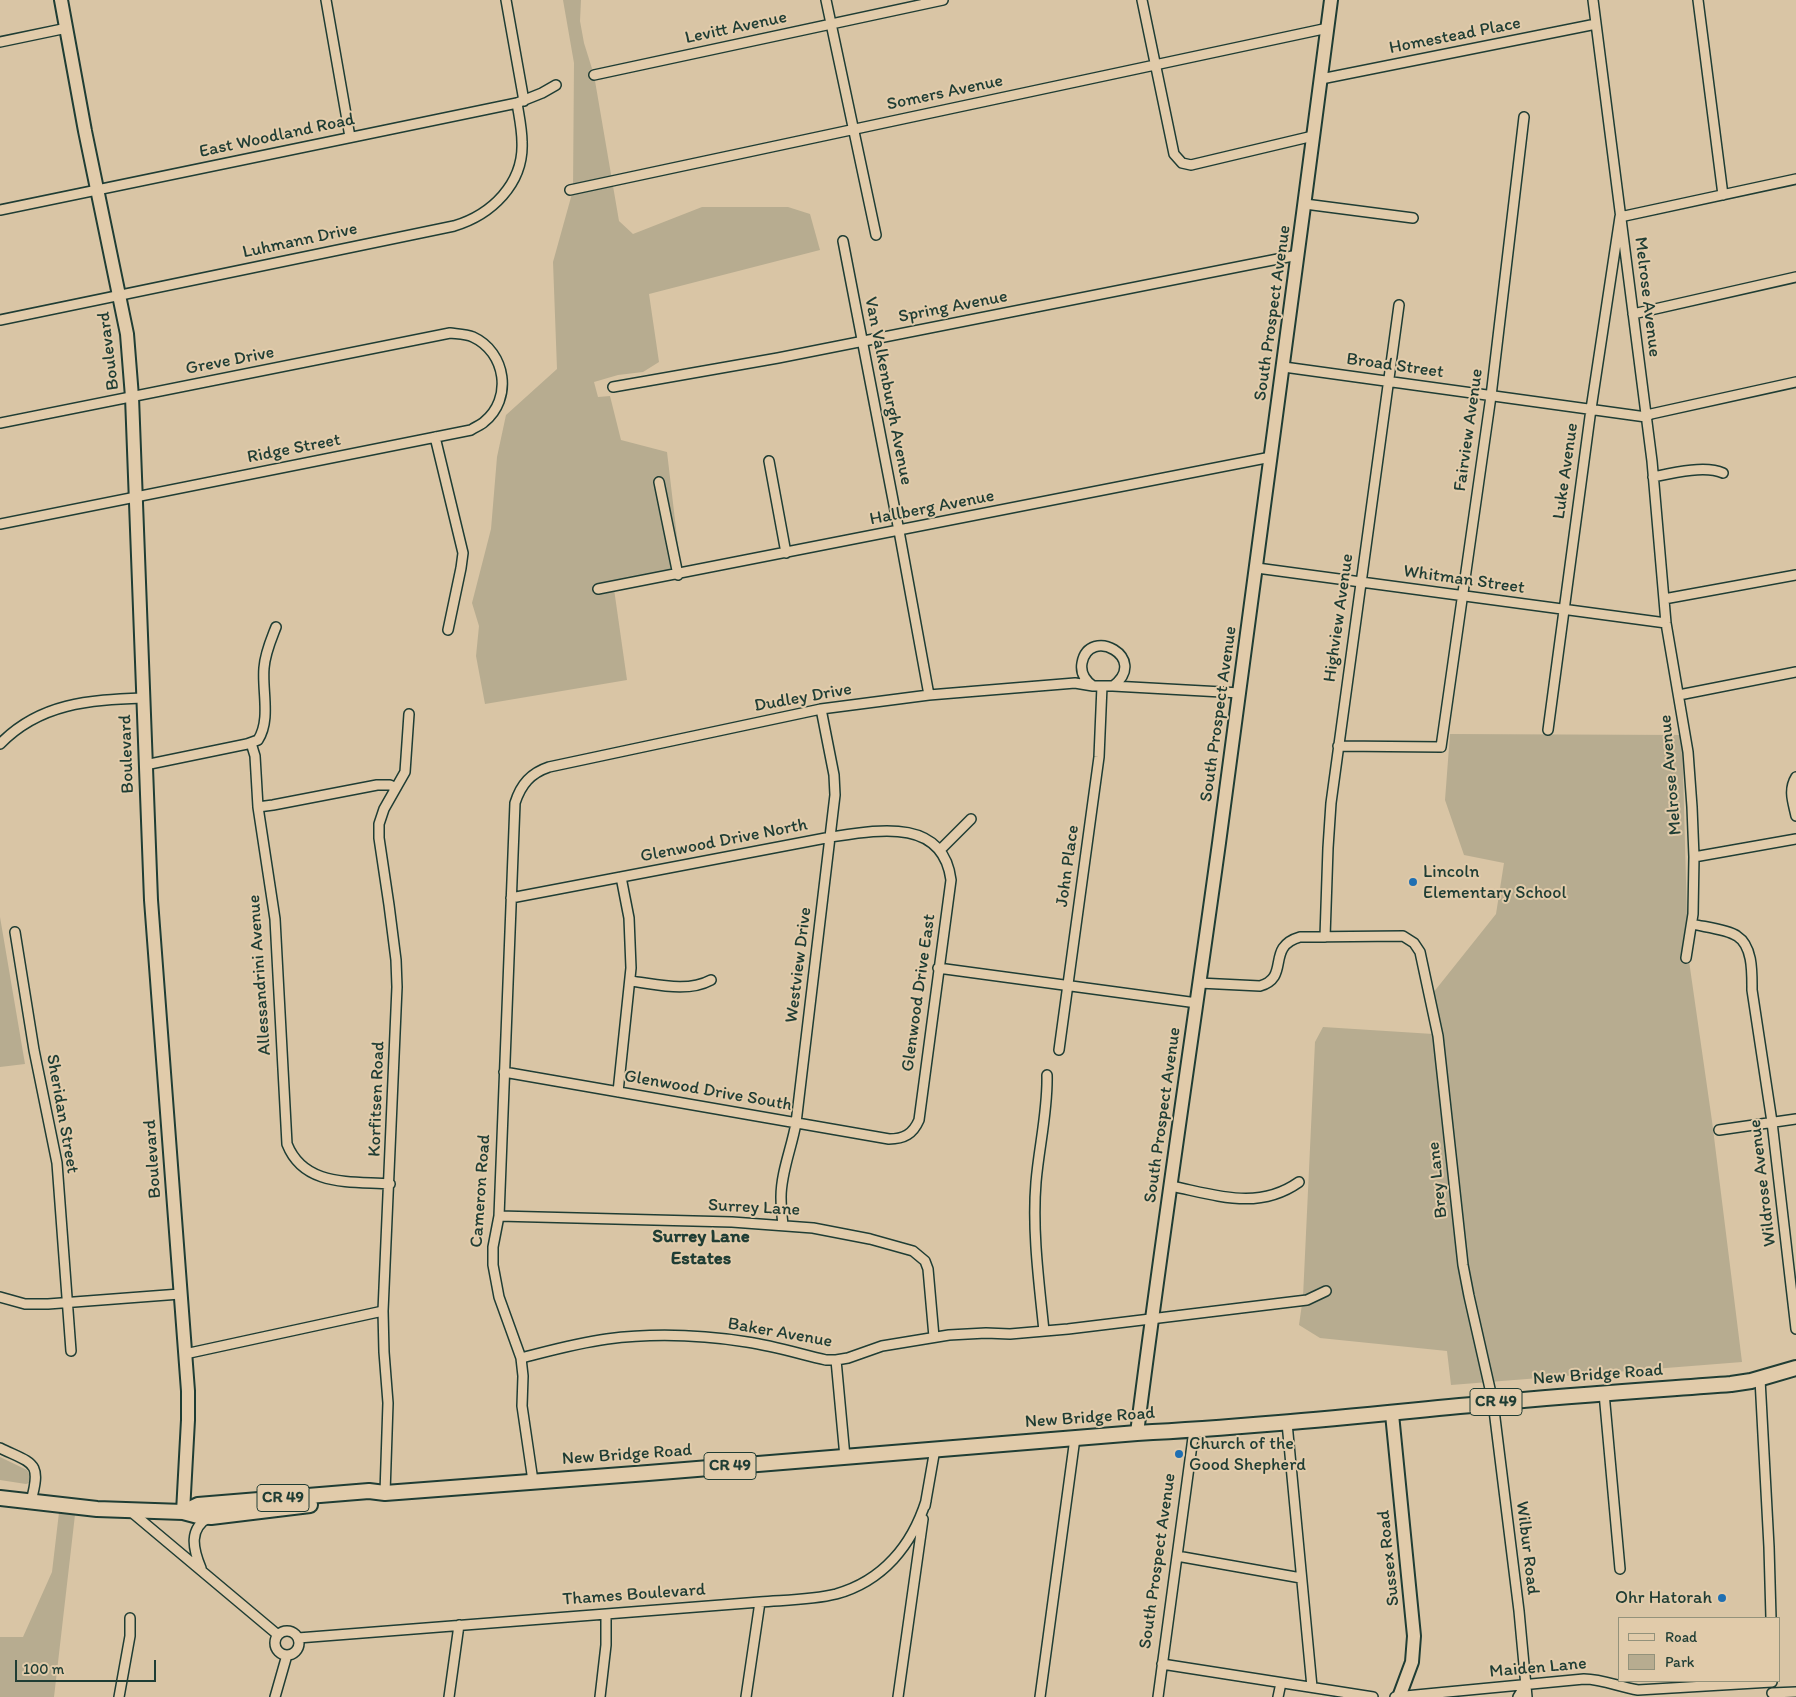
<!DOCTYPE html>
<style>
body{margin:0}
#map{position:relative;width:1796px;height:1697px;overflow:hidden;background:#d9c5a5;font-family:Itim,sans-serif}
canvas{display:block}
.legend{position:absolute;left:1618px;top:1617px;width:162px;height:65px;box-sizing:border-box;background:#e1cbaa;border:1px solid #93927b;margin:0;padding:6px 9px;list-style:none;font-size:15px;color:#1f3d34}
.legend li{display:flex;align-items:center;gap:10px;height:25px}
.legend b{width:25px;border:1px solid #93927b}
.scale{position:absolute;left:15px;top:1660px;width:141px;height:22px;box-sizing:border-box;border:2px solid #1f3d34;border-top:0;padding-left:6px;font-size:15px;line-height:18px;white-space:nowrap;color:#1f3d34;-webkit-text-stroke:4px #e1cbaa;paint-order:stroke}
</style>
<div id="map">
<canvas width="1796" height="1697"></canvas>
<ul class="legend">
<li><b style="height:6px;background:#e1cbaa"></b>Road</li>
<li><b style="height:14px;background:#b7ac90"></b>Park</li>
</ul>
<div class="scale">100 m</div>
</div>
<script>
const context = document.querySelector('canvas').getContext('2d');
context.lineJoin = 'round';
function fillPath(path, color) {
  context.fillStyle = color;
  context.fill(path, 'evenodd');
}
function trace(path, color, width, dash) {
  context.strokeStyle = color;
  context.lineWidth = width;
  context.lineCap = dash ? 'butt' : 'round';
  context.setLineDash(dash || []);
  context.stroke(path);
}
function label(font, color, halo, rows, align = 'center') {
  context.font = font + ' Itim,sans-serif';
  context.lineWidth = 4;
  context.setLineDash([]);
  context.textBaseline = 'middle';
  context.strokeStyle = halo;
  context.fillStyle = color;
  for (const [text, x, y, turn = 0] of rows) {
    context.save();
    context.translate(x, y);
    context.rotate((+turn || 0) * Math.PI / 180);
    context.textAlign = isNaN(turn) ? turn : align;
    if (halo) context.strokeText(text, 0, 0);
    context.fillText(text, 0, 0);
    context.restore();
  }
}
const green = new Path2D(`
 M 563,0 L 581,0 L 580,21 L 584,43 L 594,75 L 619,221 L 633,234 L 702,207 L 788,207 L 810,214 L 820,250 L 649,294 L 659,362 L 643,372 L 618,375 L 594,382 L 598,397 L 610,396 L 621,440 L 667,452 L 681,571 L 613,582 L 627,680 L 485,704 L 476,656 L 479,626 L 472,603 L 491,529 L 497,457 L 506,415 L 557,369 L 553,262 L 573,190 L 574,63 Z
 M 1450,734 L 1682,735 L 1688,954 L 1712,1121 L 1742,1362 L 1451,1385 L 1447,1351 L 1320,1338 L 1299,1325 L 1303,1297 L 1315,1042 L 1323,1027 L 1433,1034 L 1429,998 L 1496,914 L 1504,863 L 1464,855 L 1445,800 Z
 M 0,917 L 25,1064 L 0,1067 Z
 M 0,1457 L 27,1470 L 32,1479 L 29,1483 L 26,1484 L 0,1480 Z
 M 60,1504 L 76,1506 L 54,1697 L 0,1697 L 0,1637 L 23,1637 L 52,1572 Z`);
const street = new Path2D(`
 M 326,0 L 350,137
 M 506,0 L 524,101
 M 826,0 L 876,235
 M 1142,0 L 1174,154 L 1182,163 L 1191,165 L 1313,136
 M 1593,0 L 1652,461 L 1666,623 L 1688,752 L 1692,807 L 1694,857 L 1693,914 L 1686,958
 M 1698,0 L 1723,195
 M 0,42 L 67,28
 M 594,75 L 943,0
 M 1321,79 L 1596,24
 M 570,190 L 1328,28
 M 1305,204 L 1413,218
 M 0,210 L 517,103 L 542,93 L 556,85
 M 843,241 L 899,531 L 929,695
 M 1633,314 L 1796,277
 M 0,320 L 454,226 C 491,215 524,184 522,142 C 522,129 519,116 517,103
 M 1284,367 L 1646,417 L 1651,414 L 1796,382
 M 613,387 L 778,358 L 1298,255
 M 0,423 L 450,333 C 458,334 466,334 473,337 C 506,352 513,399 484,422 C 481,425 475,427 471,430 L 0,524
 M 435,437 L 463,553 L 461,568 L 448,630
 M 769,461 L 786,553
 M 1653,477 C 1672,473 1705,465 1723,473
 M 659,482 L 678,575
 M 1257,568 L 1666,623
 M 598,589 L 1271,457
 M 1664,599 L 1796,575
 M 1113,686 L 1240,693
 M 1679,695 L 1796,672
 M 1548,730 L 1591,409 L 1620,217 L 1796,179
 M 251,743 L 255,756 L 258,807 L 275,919 L 287,1144 C 304,1187 350,1181 390,1184
 M 0,744 C 40,703 89,700 143,698
 M 1338,746 L 1441,747 L 1491,396 L 1524,117
 M 145,765 L 247,744 L 258,740 C 271,720 262,691 264,668 C 265,653 271,640 276,627
 M 1796,777 C 1788,790 1793,802 1796,816
 M 258,807 L 273,805 L 377,785 L 390,785 L 396,788
 M 940,850 L 971,819
 M 1694,857 L 1796,839
 M 1692,924 C 1704,927 1727,929 1737,936 C 1753,946 1752,973 1752,990 L 1772,1122 L 1796,1329
 M 15,932 L 34,1050 L 57,1163 L 71,1351
 M 1325,937 L 1328,848 L 1331,803 L 1399,305
 M 938,968 L 1197,1003
 M 630,981 C 656,984 687,993 711,980
 M 1199,983 L 1260,986 C 1291,977 1265,947 1300,937 L 1403,936 L 1414,943 L 1420,952 L 1438,1036 L 1463,1265 L 1469,1296 L 1493,1402 L 1519,1611 L 1527,1697
 M 1059,1050 L 1099,757 L 1102,686
 M 504,1072 L 889,1139 C 904,1139 913,1134 919,1120 L 951,880 C 943,817 877,830 831,837 L 511,898
 M 618,1092 L 631,968 L 629,918 L 621,877
 M 1719,1130 L 1796,1119
 M 1171,1186 C 1216,1195 1258,1211 1299,1182
 M 499,1216 L 732,1222 L 813,1228 L 870,1239 L 913,1251 L 925,1261 L 928,1269 L 934,1337
 M 783,1225 C 782,1216 781,1206 781,1197 C 781,1172 792,1147 796,1123 L 835,795 L 834,775 L 821,709
 M 0,1297 L 25,1304 L 48,1304 L 180,1294
 M 1044,1331 C 1039,1282 1032,1231 1036,1182 C 1039,1146 1048,1111 1047,1075
 M 185,1354 L 383,1311
 M 521,1358 C 549,1351 577,1343 607,1339 C 653,1333 702,1335 747,1342 C 774,1346 800,1354 826,1360 L 836,1360 L 848,1358 L 882,1346 L 949,1335 L 986,1333 L 1010,1334 L 1068,1329 L 1307,1300 L 1326,1291
 M 836,1360 L 845,1457
 M 1760,1379 L 1769,1547 L 1771,1618
 M 1604,1393 L 1620,1569
 M 1287,1423 L 1312,1687
 M 0,1448 C 33,1464 42,1461 31,1501
 M 533,1481 L 522,1406 L 523,1376 L 521,1358 L 499,1297 L 493,1265 L 493,1247 L 499,1216 L 515,803 C 521,784 531,773 549,767 L 821,709 L 929,695 L 1075,683 L 1093,686 L 1113,686 C 1150,658 1089,625 1082,663 C 1080,674 1086,681 1093,686
 M 385,1493 L 388,1403 L 384,1352 L 383,1311 L 397,987 L 396,960 L 389,905 L 379,838 L 379,824 L 384,809 L 405,772 L 409,714
 M 925,1506 L 935,1449
 M 129,1510 L 278,1635
 M 1177,1556 L 1301,1578
 M 201,1568 C 193,1549 188,1528 210,1517
 M275 1643a12 12 0 1 1 24 0a12 12 0 1 1-24 0Z
 M 298,1638 L 760,1602 C 785,1600 812,1600 836,1594 C 883,1581 912,1545 926,1501
 M 1162,1664 L 1373,1697
 M 1772,1693 L 1796,1692
 M 119,1697 L 130,1636 L 130,1618
 M 275,1697 L 287,1655
 M 449,1697 L 459,1625
 M 600,1697 L 606,1645 L 606,1614
 M 746,1697 L 760,1602
 M 898,1697 L 923,1519
 M 1040,1697 L 1075,1438
 M 1158,1697 L 1194,1430
 M 1278,1697 L 1281,1683
 M 1395,1697 L 1584,1679 C 1603,1679 1619,1687 1638,1690 L 1772,1682
 M 1518,1697 L 1526,1684`);
const secondary = new Path2D(`
 M 61,0 L 85,131 L 127,334 L 132,397 L 151,900 L 188,1391 L 188,1420 L 183,1512
 M 1392,1414 L 1414,1636 L 1412,1662 L 1399,1697
 M 1137,1433 C 1162,1235 1192,1039 1219,843 C 1258,562 1294,281 1331,0`);
const primary = new Path2D(`
 M 0,1498 L 97,1509 L 183,1512 L 198,1516 L 211,1517 L 310,1505
 M 183,1512 L 198,1505 L 210,1504 L 369,1491 L 385,1493 L 648,1473 L 1137,1433 C 1256,1427 1374,1414 1492,1403 C 1572,1395 1651,1390 1731,1384 L 1751,1381 L 1796,1368`);
const markers = [
 [1413,882,5,"#1f6fb2"],
 [1179,1454,5,"#1f6fb2"],
 [1722,1598,5,"#1f6fb2"]
];
const shields = [
 [1496,1402,52],
 [730,1466,52],
 [283,1498,52]
];
const shieldNames = [
 ["CR 49",1496,1402],
 ["CR 49",730,1466],
 ["CR 49",283,1498]
];
const streetNames = [
 ["Levitt Avenue",736,28,-12],
 ["Homestead Place",1455,36,-11],
 ["Somers Avenue",945,93,-12],
 ["East Woodland Road",277,136,-12],
 ["Luhmann Drive",300,241,-12],
 ["Melrose Avenue",1647,297,83],
 ["Spring Avenue",953,307,-11],
 ["South Prospect Avenue",1273,313,-82],
 ["Boulevard",109,351,-97],
 ["Greve Drive",230,361,-11],
 ["Broad Street",1395,366,8],
 ["Van Valkenburgh Avenue",888,391,79],
 ["Fairview Avenue",1469,430,-82],
 ["Ridge Street",294,449,-11],
 ["Luke Avenue",1566,471,-82],
 ["Hallberg Avenue",932,508,-11],
 ["Whitman Street",1464,580,8],
 ["Highview Avenue",1339,618,-82],
 ["Dudley Drive",803,698,-10],
 ["South Prospect Avenue",1219,714,-82],
 ["Boulevard",127,754,-92],
 ["Melrose Avenue",1671,775,-95],
 ["Glenwood Drive North",724,841,-11],
 ["John Place",1068,866,-82],
 ["Westview Drive",799,965,-83],
 ["Allessandrini Avenue",260,975,-94],
 ["Glenwood Drive East",919,993,-82],
 ["Glenwood Drive South",708,1091,10],
 ["Korfitsen Road",377,1099,-88],
 ["Sheridan Street",62,1114,80],
 ["South Prospect Avenue",1163,1115,-82],
 ["Boulevard",153,1159,-94],
 ["Brey Lane",1438,1180,-96],
 ["Wildrose Avenue",1763,1183,-97],
 ["Cameron Road",481,1191,-86],
 ["Surrey Lane",754,1208,3],
 ["Baker Avenue",780,1333,10],
 ["New Bridge Road",1598,1375,-4],
 ["New Bridge Road",1090,1418,-4],
 ["New Bridge Road",627,1455,-4],
 ["Wilbur Road",1527,1548,83],
 ["Sussex Road",1389,1558,-96],
 ["South Prospect Avenue",1158,1561,-82],
 ["Thames Boulevard",634,1595,-4],
 ["Maiden Lane",1538,1668,-5]
];
const poiNames = [
 ["Lincoln",1423,872],
 ["Elementary School",1423,893],
 ["Church of the",1189,1444],
 ["Good Shepherd",1189,1465],
 ["Ohr Hatorah",1712,1598,"right"]
];
const neighbourhoodNames = [
 ["Surrey Lane",701,1237],
 ["Estates",701,1259]
];
fillPath(green, '#b7ac90');
trace(street, '#1f3d34', 12);
trace(secondary, '#1f3d34', 16);
trace(primary, '#1f3d34', 18);
trace(street, '#e1cbaa', 9);
trace(secondary, '#e1cbaa', 12);
trace(primary, '#e1cbaa', 14);
for (const [x, y, r, color] of markers) {
  const dot = new Path2D();
  dot.arc(x, y, r, 0, 2 * Math.PI);
  context.fillStyle = color;
  context.fill(dot);
  trace(dot, '#e1cbaa', 2);
}
for (const [x, y, w] of shields) {
  const box = new Path2D();
  box.roundRect(x - w / 2, y - 13.5, w, 27, 4);
  context.fillStyle = '#e1cbaa';
  context.fill(box);
  trace(box, '#1f3d34', 1);
}
label('bold 16px', '#1f3d34', null, shieldNames);
label('18px', '#1f3d34', '#e1cbaa', streetNames);
label('18px', '#1f3d34', '#e1cbaa', poiNames, 'left');
label('bold 19px', '#1f3d34', '#e1cbaa', neighbourhoodNames);
</script>
